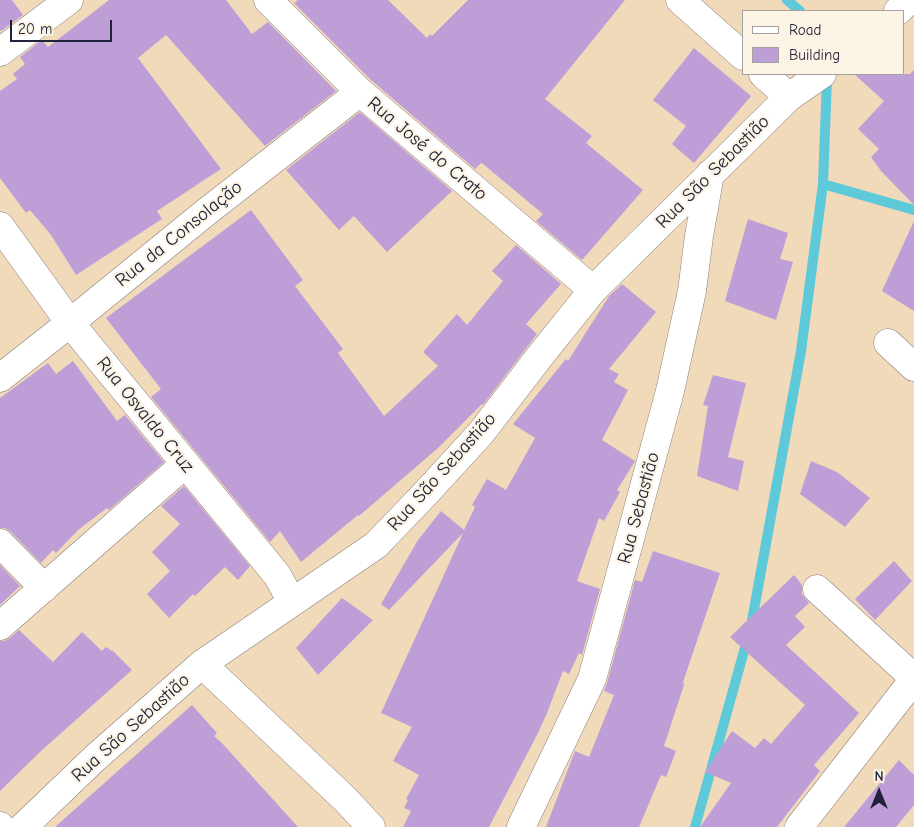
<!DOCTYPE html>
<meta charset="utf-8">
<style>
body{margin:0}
#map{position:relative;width:914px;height:827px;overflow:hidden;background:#f1daba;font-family:"Comic Neue",sans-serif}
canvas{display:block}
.legend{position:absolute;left:742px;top:10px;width:162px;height:65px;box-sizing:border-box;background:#fcf5e5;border:1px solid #a5a1a1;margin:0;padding:6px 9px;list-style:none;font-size:15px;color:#22223b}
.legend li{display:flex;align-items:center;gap:10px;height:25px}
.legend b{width:25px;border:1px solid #a5a1a1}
.north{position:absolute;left:854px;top:767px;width:50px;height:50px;-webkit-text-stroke:4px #fcf5e5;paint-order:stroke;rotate:0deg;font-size:14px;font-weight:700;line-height:20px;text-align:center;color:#22223b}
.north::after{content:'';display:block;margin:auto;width:18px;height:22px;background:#22223b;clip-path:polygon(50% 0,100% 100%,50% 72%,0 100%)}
.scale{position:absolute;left:10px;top:20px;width:102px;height:22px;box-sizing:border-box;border:2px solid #22223b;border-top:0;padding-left:6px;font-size:15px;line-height:18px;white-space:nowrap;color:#22223b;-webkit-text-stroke:4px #fcf5e5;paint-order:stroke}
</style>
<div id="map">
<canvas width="914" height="827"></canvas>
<ul class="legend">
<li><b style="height:6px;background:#fff"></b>Road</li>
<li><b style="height:14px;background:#be9ed6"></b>Building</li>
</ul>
<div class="north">N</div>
<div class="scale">20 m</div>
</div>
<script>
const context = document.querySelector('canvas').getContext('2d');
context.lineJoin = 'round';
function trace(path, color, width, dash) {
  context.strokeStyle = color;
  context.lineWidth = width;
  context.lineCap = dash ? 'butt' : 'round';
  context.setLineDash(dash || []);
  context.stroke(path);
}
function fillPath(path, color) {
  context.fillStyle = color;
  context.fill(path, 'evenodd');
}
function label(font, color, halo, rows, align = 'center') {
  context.font = font + ' "Comic Neue",sans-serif';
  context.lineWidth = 4.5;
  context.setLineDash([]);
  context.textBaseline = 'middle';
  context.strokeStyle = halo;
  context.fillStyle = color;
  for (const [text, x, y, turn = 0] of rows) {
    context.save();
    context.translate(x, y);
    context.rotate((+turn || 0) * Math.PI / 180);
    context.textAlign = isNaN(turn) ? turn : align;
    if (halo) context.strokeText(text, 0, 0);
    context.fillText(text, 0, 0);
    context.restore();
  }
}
const stream = new Path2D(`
 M 787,0 L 800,11
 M 823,184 L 914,210
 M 695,827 L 751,626 L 801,351 L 823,184 L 827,79`);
const building = new Path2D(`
 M 0,0 L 12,0 L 23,15 L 1,31 L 0,30 Z
 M 109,0 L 226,0 L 252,34 L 268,22 L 336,91 L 265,146 L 166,35 L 138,58 L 221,169 L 157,211 L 162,219 L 76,275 L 51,235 L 30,210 L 26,213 L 0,178 L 0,91 L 17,79 L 13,74 L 25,64 L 20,57 L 42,40 L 48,47 Z
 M 298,0 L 388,0 L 427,38 L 430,34 L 432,36 L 468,0 L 625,0 L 545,99 L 592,136 L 586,143 L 643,190 L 582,260 L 536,221 L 543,214 L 483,164 L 481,163 L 475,169 L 371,80 L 294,3 Z
 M 694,48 L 751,96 L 694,163 L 672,144 L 686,126 L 653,100 Z
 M 914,70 L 914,205 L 881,171 L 871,157 L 879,149 L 858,129 L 884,101 L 854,74 L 910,74 Z
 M 360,112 L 452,191 L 387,252 L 354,216 L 339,230 L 286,170 Z
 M 251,210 L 303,280 L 295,286 L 343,349 L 338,353 L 384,416 L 438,366 L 423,352 L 457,314 L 467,325 L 503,281 L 492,271 L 516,245 L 561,284 L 526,324 L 537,334 L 483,405 L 482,404 L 438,448 L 359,516 L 358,515 L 301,562 L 280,531 L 270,542 L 151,397 L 161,389 L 106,318 Z
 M 748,219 L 788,233 L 780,259 L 793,262 L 776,320 L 725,301 Z
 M 914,221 L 914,311 L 882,291 Z
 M 622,284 L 656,312 L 609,369 L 619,374 L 614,382 L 628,390 L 602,440 L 635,461 L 617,490 L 620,492 L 604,521 L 599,518 L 577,581 L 600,589 L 582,655 L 579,653 L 569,674 L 563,671 L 547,713 L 537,735 L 489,827 L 403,827 L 411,811 L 404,808 L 408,800 L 406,799 L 419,775 L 393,761 L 412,727 L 381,713 L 463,533 L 389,610 L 381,604 L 418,540 L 441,511 L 464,530 L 475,507 L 472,505 L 487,479 L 506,490 L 535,438 L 513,424 L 566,359 L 568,361 L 609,296 Z
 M 73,361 L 117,421 L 125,415 L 164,462 L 109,510 L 107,508 L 78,530 L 56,553 L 53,550 L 41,563 L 11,532 L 5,528 L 0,528 L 0,398 L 48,363 L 56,374 Z
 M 713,375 L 746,383 L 728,457 L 744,461 L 738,491 L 697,476 L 708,406 L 703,405 Z
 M 811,461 L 837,472 L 870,498 L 845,527 L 800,494 Z
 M 184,486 L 250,566 L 238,580 L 225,567 L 195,596 L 193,594 L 169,618 L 147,594 L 170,571 L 152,552 L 180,524 L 161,506 Z
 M 653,551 L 720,573 L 682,685 L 685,682 L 664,746 L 676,751 L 666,777 L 661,775 L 639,827 L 546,827 L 575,751 L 589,757 L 614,695 L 604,691 L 607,683 L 635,580 L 642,582 Z
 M 894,561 L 912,581 L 875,620 L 855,599 Z
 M 0,565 L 20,586 L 0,605 Z
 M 794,575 L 802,585 L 802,594 L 809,603 L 795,616 L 805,627 L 786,645 L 859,713 L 814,765 L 820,771 L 777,827 L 700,827 L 731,783 L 705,772 L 732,731 L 755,748 L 764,738 L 771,744 L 805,705 L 730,637 Z
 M 342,598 L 373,620 L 318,675 L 296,648 Z
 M 19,630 L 53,662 L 82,632 L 102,651 L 106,647 L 112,651 L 112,650 L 132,670 L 41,751 L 0,791 L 0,641 L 4,641 L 10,638 Z
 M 192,705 L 217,733 L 214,736 L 221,742 L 298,827 L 55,827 Z
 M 899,760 L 914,775 L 914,805 L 896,827 L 844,827 Z`);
const minor = new Path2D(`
 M 268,0 L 360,92 L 593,290
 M 680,0 L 743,56
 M 898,11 L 909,0
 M 0,52 L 69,0
 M 763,74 L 789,97
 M 0,226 L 70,323 L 277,575 L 292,602
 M 888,343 L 914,367
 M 0,378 L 70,323 L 205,213 L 360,92
 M 0,543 L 44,588
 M 817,589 L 914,678
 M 0,626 L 185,464
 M 202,664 L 346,800 L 371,827
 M 0,826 L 1,827
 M 23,827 L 95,758 L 202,664 L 376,545 L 425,494 L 481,433 L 540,356 L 593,290 L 789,97 L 822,74
 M 521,827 L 592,679 L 670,391 L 692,291 L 699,236 L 710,174
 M 799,827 L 914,679`);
const streetNames = [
 ["Rua José do Crato",427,149,40],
 ["Rua São Sebastião",713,172,-45],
 ["Rua da Consolação",179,234,-39],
 ["Rua Osvaldo Cruz",145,415,51],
 ["Rua São Sebastião",442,472,-48],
 ["Rua Sebastião",639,508,-75],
 ["Rua São Sebastião",131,728,-42]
];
trace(stream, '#5ec9d8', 10);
fillPath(building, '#be9ed6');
trace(minor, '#8a7e7a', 29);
trace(minor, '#fff', 28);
label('19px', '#22223b', '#fcf5e5', streetNames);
</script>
